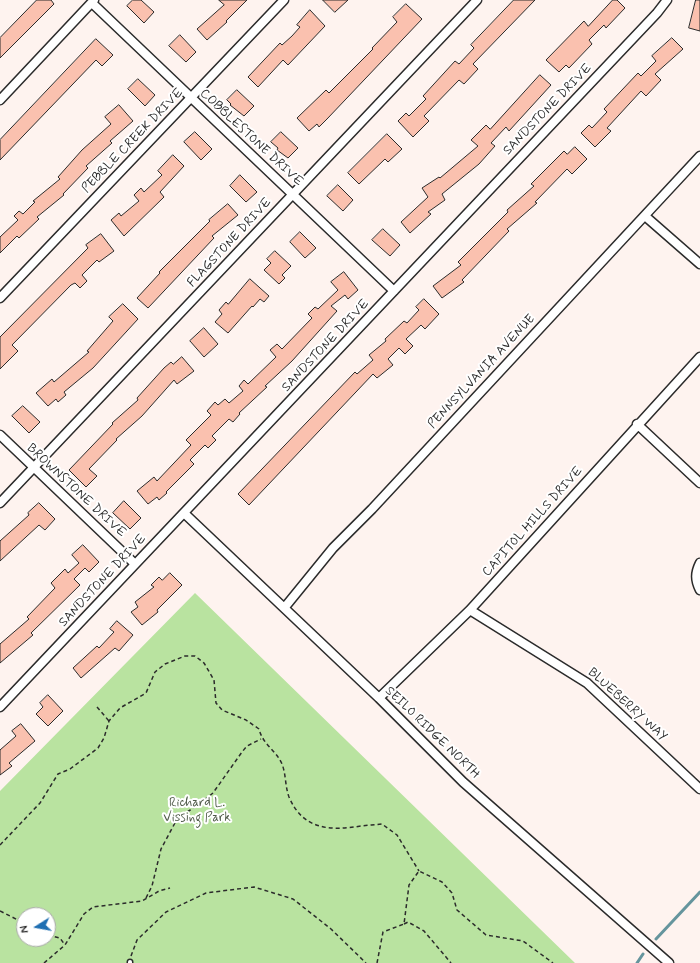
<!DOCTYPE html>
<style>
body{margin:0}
#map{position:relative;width:700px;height:963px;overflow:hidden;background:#fef3ef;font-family:Mynerve,sans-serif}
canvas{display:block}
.north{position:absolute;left:16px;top:907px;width:40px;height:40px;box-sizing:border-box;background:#fff;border:1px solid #aaa;border-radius:50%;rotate:259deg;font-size:11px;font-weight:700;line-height:16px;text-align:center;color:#2b2b2b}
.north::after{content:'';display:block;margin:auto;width:14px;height:18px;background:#1f6fb2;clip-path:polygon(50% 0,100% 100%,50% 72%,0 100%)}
</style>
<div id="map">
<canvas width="700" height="963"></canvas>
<div class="north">N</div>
</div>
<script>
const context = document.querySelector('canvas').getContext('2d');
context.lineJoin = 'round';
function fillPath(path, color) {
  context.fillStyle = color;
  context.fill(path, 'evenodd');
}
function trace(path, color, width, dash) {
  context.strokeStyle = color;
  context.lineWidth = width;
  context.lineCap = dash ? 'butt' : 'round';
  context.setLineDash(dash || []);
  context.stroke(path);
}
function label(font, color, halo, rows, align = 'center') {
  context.font = font + ' Mynerve,sans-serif';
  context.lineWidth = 4;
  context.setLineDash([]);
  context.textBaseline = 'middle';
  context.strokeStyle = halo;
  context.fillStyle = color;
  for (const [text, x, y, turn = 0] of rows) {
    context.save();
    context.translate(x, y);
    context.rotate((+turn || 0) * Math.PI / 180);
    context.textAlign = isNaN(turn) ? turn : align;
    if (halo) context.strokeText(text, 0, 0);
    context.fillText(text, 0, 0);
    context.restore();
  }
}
const green = new Path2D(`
 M 195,593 L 575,963 L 0,963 L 0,791 ZM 24,915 L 48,915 L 48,939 L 24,939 Z`);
const stream = new Path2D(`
 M 656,939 L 700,892
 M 637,963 L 643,954`);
const building = new Path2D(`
 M 37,0 L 51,0 L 54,4 L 0,58 L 0,38 Z
 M 133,0 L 141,0 L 154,12 L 144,23 L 127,6 Z
 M 219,0 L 247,0 L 226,21 L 227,22 L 207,40 L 197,29 L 224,5 Z
 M 323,0 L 348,0 L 335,12 Z
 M 514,0 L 535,0 L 473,64 L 478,69 L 464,84 L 459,80 L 424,116 L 429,121 L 413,137 L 398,121 L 406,113 L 409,116 L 426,99 L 423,96 L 455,61 L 459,64 L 474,48 L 471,45 Z
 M 613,0 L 617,0 L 625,8 L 606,28 L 604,25 L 589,40 L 592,44 L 569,68 L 566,65 L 559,72 L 546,60 L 584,21 L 588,26 Z
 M 696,0 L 700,0 L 700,31 L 689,28 Z
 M 406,4 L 422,19 L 327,119 L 319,127 L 317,124 L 309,131 L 297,118 L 326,90 L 329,93 L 373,49 L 372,48 L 397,22 L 393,17 Z
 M 310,10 L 325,26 L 288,65 L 283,60 L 258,87 L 248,77 L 280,43 L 282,45 L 292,36 L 300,27 L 297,25 Z
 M 180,35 L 196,52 L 186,62 L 169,46 Z
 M 672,38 L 683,49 L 655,74 L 661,80 L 646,96 L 641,91 L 607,128 L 611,131 L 595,147 L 581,133 L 589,125 L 592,128 L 607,112 L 604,109 L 638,73 L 641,76 L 656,61 L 652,56 Z
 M 96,39 L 113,55 L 102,66 L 96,60 L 0,160 L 0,140 Z
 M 540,75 L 551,85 L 509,131 L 506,127 L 491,143 L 495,146 L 479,164 L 442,194 L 445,200 L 428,212 L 431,214 L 410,233 L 401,222 L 428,197 L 422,188 L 439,177 L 440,178 L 478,146 L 471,140 L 486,125 L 490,129 Z
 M 138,79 L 155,95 L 145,106 L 128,89 Z
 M 237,90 L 254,106 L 244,116 L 230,105 L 231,104 L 227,100 Z
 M 119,105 L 133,121 L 110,141 L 112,143 L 86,166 L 88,168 L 63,194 L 64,195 L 37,217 L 39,219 L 19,238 L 17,236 L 0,253 L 0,237 L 18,220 L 14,216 L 19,211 L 23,214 L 35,202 L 33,201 L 60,179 L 58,177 L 82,150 L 111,124 L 105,117 Z
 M 195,132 L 212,149 L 201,160 L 184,142 Z
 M 281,132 L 298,148 L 288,158 L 277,150 L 278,148 L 271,142 Z
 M 387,134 L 402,149 L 388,162 L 385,159 L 359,184 L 348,173 Z
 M 575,147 L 587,159 L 572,174 L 567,169 L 535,202 L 537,203 L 507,229 L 509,231 L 462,280 L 464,282 L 442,298 L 433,286 L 461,265 L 458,262 L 508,212 L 507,210 L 534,186 L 531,184 L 564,151 L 567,154 Z
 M 173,155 L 184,166 L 160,192 L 164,197 L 124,236 L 111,220 L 119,213 L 121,216 L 139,201 L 134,195 L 141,188 L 144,192 L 162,175 L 158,171 Z
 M 240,175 L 257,192 L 246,202 L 230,186 Z
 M 338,185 L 353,200 L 343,211 L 327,196 Z
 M 228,204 L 238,215 L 212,236 L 214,238 L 148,308 L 137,298 L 160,273 L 159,272 L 210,221 L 209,220 Z
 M 383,229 L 400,245 L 390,256 L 372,240 Z
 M 300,232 L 316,248 L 305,258 L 290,242 Z
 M 101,234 L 114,251 L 99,262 L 97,260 L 82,275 L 87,281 L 80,288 L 75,283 L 71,285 L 12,345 L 18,351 L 0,369 L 0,337 L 88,248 L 86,245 Z
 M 275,251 L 291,266 L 282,275 L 285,278 L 279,284 L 264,270 L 271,263 L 267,259 Z
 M 344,272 L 358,290 L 348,299 L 345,295 L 331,306 L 337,311 L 292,361 L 265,386 L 267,387 L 239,413 L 240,414 L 233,422 L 229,419 L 212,436 L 216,440 L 208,448 L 205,445 L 190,460 L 194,464 L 166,492 L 167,493 L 159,500 L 157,497 L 148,504 L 137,491 L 154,477 L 157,481 L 191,445 L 186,440 L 211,415 L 207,411 L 215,402 L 218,405 L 225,399 L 229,403 L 243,391 L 239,386 L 244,380 L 248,384 L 276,357 L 270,350 L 277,344 L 282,349 L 312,318 L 308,314 L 315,307 L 318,309 L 338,290 L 331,282 Z
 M 250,279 L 269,296 L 264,302 L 260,299 L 253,307 L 252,306 L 228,333 L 215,322 L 222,314 L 219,310 L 226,302 L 228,304 Z
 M 424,299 L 439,314 L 425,329 L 421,325 L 406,339 L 413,346 L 405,354 L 399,348 L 388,359 L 393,365 L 377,378 L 373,374 L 249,505 L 238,494 L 355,372 L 357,374 L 373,360 L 369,355 L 386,341 L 385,339 L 404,321 L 407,323 L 419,310 L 416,307 Z
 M 123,304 L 138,319 L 93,368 L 64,392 L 66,395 L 58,402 L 56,399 L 48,406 L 36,393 L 52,379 L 54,382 L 89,352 L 87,351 L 113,321 L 109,317 Z
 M 204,328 L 218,344 L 204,357 L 190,341 Z
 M 182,357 L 194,371 L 177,384 L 174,380 L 142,416 L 116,439 L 117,440 L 89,469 L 97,476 L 86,487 L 69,470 L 113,424 L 112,423 L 138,400 L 137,398 L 164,368 L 171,362 L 173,364 Z
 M 23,406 L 40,422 L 29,433 L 12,416 Z
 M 124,501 L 141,518 L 130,529 L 113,513 Z
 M 39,503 L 55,519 L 45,530 L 39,525 L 0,561 L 0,541 L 29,515 L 28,513 Z
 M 83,545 L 99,562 L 89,572 L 85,568 L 74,579 L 80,585 L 31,633 L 33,635 L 0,663 L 0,644 L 29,619 L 27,617 L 55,588 L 51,583 L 65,569 L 68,573 L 79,563 L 72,555 Z
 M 170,573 L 182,585 L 157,610 L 158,612 L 142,625 L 131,612 L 138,607 L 135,602 L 154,587 L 151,585 L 159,577 L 162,580 Z
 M 117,621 L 133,635 L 119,651 L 115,648 L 81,678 L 73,668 L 97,646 L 99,648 L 114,632 L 110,629 Z
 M 48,695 L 63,711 L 48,726 L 36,714 L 43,707 L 40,703 Z
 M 21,724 L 35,741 L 9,763 L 12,766 L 0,775 L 0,750 L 16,736 L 12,731 Z`);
const path = new Path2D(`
 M 97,707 L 109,721
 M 0,845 L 40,803 L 58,774 L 70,769 L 98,748 L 104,738 L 109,721 L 120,708 L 146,693 L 155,672 L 165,664 L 185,656 L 195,656 L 204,663 L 214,680 L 216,703 L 222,710 L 246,720 L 259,729 C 263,745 276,750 282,764 C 286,774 285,786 289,797 C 303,830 330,831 361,826 C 368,825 375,825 382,824 L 397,835 L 419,871
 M 146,898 L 152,886 L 161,849 L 176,821 L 180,816 L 197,806 L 213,793 L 242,752 L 247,746 L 261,739
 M 0,911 L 24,923
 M 404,924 L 408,922 L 424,931 L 451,963
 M 48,935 L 60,938 L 65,945
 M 131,956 L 137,940 L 166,912 L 206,893 L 254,887 L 293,899 L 331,929 L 366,963
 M 44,963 L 65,945 L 84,914 L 93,907 L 142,901 L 159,891 L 170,888
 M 377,963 L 383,932 L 404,924 L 409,885 L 419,871 L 442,882 L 452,893 L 457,910 L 486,935 L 523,941 L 553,963`);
const lane = new Path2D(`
 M 130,962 L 130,963`);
const street = new Path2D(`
 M 92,3 L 394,291
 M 0,100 L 94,0
 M 645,216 L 700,264
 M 0,298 L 284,0
 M 637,424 L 700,483
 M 0,435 L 135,564
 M 0,503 L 477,0
 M 184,513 L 379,698 L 463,782 L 669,963
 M 700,563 C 695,573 695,580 700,590
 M 285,607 L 333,548 L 372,509 L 700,156
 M 470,610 L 587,683 L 700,789
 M 379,698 L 470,610 L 700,357
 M 0,707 L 657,13 L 667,0`);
const streetNames = [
 ["SANDSTONE DRIVE",548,110,-46],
 ["COBBLESTONE DRIVE",251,138,43],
 ["PEBBLE CREEK DRIVE",133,141,-46],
 ["FLAGSTONE DRIVE",230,243,-47],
 ["SANDSTONE DRIVE",326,346,-47],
 ["PENNSYLVANIA AVENUE",482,372,-47],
 ["BROWNSTONE DRIVE",76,491,43],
 ["CAPITOL HILLS DRIVE",533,522,-48],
 ["SANDSTONE DRIVE",103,581,-47],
 ["BLUEBERRY WAY",627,705,42],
 ["SEILO RIDGE NORTH",432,733,44]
];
const parkNames = [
 ["Richard L.",197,803],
 ["Vissing Park",197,818]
];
fillPath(green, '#b9e3a0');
trace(stream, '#65959d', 3);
fillPath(building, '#fac1af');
trace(building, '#2b2b2b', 1);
trace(lane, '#2b2b2b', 7);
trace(street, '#2b2b2b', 11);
trace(path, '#2b2b2b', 1.5, [4, 3]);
trace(lane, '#fff', 4);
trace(street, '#fff', 8);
label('13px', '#2b2b2b', '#fff', streetNames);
label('13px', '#4e5948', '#fff', parkNames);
</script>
